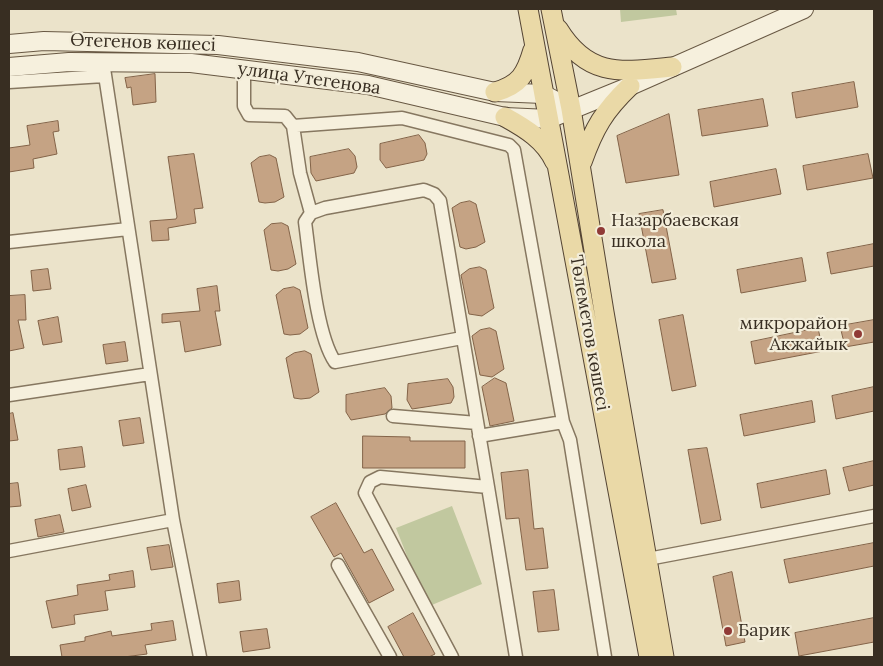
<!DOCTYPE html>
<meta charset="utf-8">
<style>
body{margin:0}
#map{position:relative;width:883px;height:666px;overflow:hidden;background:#ebe3ca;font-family:Lora,serif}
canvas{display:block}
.frame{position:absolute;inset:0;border:10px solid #382e22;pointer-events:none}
</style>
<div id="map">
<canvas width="883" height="666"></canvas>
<div class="frame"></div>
</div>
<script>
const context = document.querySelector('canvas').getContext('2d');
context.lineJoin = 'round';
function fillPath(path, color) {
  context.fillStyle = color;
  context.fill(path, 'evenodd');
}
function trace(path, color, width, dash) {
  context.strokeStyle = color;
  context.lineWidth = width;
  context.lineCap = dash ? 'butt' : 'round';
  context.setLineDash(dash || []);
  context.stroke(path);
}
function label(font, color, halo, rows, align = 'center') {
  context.font = font + ' Lora,serif';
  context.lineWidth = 4.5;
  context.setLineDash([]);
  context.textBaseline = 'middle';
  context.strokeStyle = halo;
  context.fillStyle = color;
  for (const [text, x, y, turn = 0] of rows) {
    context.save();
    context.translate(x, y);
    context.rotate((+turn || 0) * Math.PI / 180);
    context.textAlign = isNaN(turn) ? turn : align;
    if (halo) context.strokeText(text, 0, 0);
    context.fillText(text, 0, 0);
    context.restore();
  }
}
const green = new Path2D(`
 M 620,9 L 676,9 L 677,15 L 621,22 Z
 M 452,506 L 482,584 L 427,607 L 396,528 Z`);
const building = new Path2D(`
 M 155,74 L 156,102 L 133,105 L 131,87 L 127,88 L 125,78 Z
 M 854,82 L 858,107 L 796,118 L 792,93 Z
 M 763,99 L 768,126 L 702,136 L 698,110 Z
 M 669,114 L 679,175 L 626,183 L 617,136 Z
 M 58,121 L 59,131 L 53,132 L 57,154 L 33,159 L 34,168 L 9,172 L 9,148 L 30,145 L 27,126 Z
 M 419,135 L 425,143 L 427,154 L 424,160 L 386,168 L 380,160 L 380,144 Z
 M 349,149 L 355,156 L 357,167 L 354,173 L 316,181 L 311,173 L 310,157 Z
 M 194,154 L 203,208 L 194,209 L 196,223 L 168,228 L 169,240 L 152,241 L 150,221 L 176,219 L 177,217 L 168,157 Z
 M 868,154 L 873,178 L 807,190 L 803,166 Z
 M 270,155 L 276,158 L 284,197 L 275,202 L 265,203 L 259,202 L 251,163 L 259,157 Z
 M 776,169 L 781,194 L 714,207 L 710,182 Z
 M 470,201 L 476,204 L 485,242 L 476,247 L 466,249 L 460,247 L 452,208 L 460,203 Z
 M 663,210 L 676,279 L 652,283 L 639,214 Z
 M 282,223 L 288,226 L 296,264 L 288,269 L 278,271 L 271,270 L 264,230 L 271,224 Z
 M 874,244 L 874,266 L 831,274 L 827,253 Z
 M 802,258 L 806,281 L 741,293 L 737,270 Z
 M 480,267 L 486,270 L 494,308 L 482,316 L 469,314 L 461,275 L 469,269 Z
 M 48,269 L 51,289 L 33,291 L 31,271 Z
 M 217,286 L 220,311 L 215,311 L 221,345 L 185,352 L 180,321 L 162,323 L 162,314 L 200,311 L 197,289 Z
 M 294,287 L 300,290 L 308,328 L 300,334 L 290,335 L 284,334 L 276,295 L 283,289 Z
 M 25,295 L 26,320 L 18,320 L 24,348 L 9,351 L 9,296 Z
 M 683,315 L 696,386 L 672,391 L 659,320 Z
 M 58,317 L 62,342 L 43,345 L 38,321 Z
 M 874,320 L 874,342 L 845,347 L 840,326 Z
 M 490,328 L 496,331 L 504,369 L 492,377 L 480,375 L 472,336 L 480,330 Z
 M 818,328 L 823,351 L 755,364 L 751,342 Z
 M 125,342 L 128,361 L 106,364 L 103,345 Z
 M 305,351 L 311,354 L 319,392 L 310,398 L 301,399 L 294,398 L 286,358 L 294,353 Z
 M 495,378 L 506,383 L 514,421 L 490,426 L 482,387 Z
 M 448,379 L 453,387 L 454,397 L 451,403 L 412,409 L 407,400 L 408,384 Z
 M 874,387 L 874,411 L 836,419 L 832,396 Z
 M 385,388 L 391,396 L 392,408 L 385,414 L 351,420 L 346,412 L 346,395 Z
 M 812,401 L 815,422 L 744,436 L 740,415 Z
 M 13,413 L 18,440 L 9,441 L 9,414 Z
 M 140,418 L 144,443 L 123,446 L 119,421 Z
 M 363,436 L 410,437 L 410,441 L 465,441 L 465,468 L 363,468 Z
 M 82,447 L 85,467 L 60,470 L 58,450 Z
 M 707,448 L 721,520 L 701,524 L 688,450 Z
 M 874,461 L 874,485 L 849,491 L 843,468 Z
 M 528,470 L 534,529 L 543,528 L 548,568 L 526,570 L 519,518 L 506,519 L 501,473 Z
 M 826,470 L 830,494 L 761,508 L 757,484 Z
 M 18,483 L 21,506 L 9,507 L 9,484 Z
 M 86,485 L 91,507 L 72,511 L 68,489 Z
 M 336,503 L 364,553 L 372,549 L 394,590 L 369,603 L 341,553 L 334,557 L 311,517 Z
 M 60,515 L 64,532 L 38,537 L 35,520 Z
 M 874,543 L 874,566 L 789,583 L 784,560 Z
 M 169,545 L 173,567 L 151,570 L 147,548 Z
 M 133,571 L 135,587 L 105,591 L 108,610 L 74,615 L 75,624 L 52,628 L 46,601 L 78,595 L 77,585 L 110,580 L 109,575 Z
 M 732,572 L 745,642 L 726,646 L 713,577 Z
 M 239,581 L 241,600 L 219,603 L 217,584 Z
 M 554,590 L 559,630 L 538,632 L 533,592 Z
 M 413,613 L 435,654 L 429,657 L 404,657 L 388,627 Z
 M 874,618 L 874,642 L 799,656 L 795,633 Z
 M 173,621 L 176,640 L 145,645 L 147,654 L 124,657 L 62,657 L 60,645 L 85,641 L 85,637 L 111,631 L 112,636 L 152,630 L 151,624 Z
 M 267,629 L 270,648 L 243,652 L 240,632 Z`);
const minor = new Path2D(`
 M 103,62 L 173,520
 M 244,69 L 244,106 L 249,115 L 285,116 L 293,126 L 300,173 L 311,213
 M 9,82 L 104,76
 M 293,126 L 402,118 L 509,145 L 514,150 L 563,422
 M 9,242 L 128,229
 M 462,338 L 335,362 C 316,334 310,258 305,222 L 311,213 L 325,208 L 424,190 L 434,194 L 440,201 L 488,487
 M 9,395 L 150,374
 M 393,416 L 477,423
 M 479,436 L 563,422 L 570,440 L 605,657
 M 9,551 L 173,520 L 200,657
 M 648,559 L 874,516
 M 338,565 L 390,657
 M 452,657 L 365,493 L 370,482 L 380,477 L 488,487 L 516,657`);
const secondary = new Path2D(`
 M 9,44 L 44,41 L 218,45 L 358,62 L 495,92 L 543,94 L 571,109
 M 9,67 L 69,62 L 191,63 L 368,85 L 505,117 L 549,119 L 630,86 L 804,9`);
const primary = new Path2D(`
 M 528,9 L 649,657
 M 551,9 L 571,109 L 604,312 L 664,657
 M 558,29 C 588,78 621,72 672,67
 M 495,92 C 520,85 526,74 533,50
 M 505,117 C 525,128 545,140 555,162
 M 582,162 C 594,128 604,111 630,86`);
const markers = [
 [601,231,5,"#903a36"],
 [858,334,5,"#903a36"],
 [728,631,5,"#903a36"]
];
const streetNames = [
 ["Өтегенов көшесі",143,43,2],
 ["улица Утегенова",309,79,8],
 ["Төлеметов көшесі",589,333,80]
];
const poiNames = [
 ["Назарбаевская",611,221],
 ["школа",611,242],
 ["микрорайон",848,324,"right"],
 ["Акжайык",848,345,"right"],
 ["Барик",738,631]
];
fillPath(green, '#c1c89f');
fillPath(building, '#c5a384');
trace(building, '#836348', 1);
trace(minor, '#867760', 15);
trace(secondary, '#685843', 20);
trace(primary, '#554534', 21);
trace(minor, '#f6f0dd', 12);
trace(secondary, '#f6f0dd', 18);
trace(primary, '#ead9a7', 19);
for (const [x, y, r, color] of markers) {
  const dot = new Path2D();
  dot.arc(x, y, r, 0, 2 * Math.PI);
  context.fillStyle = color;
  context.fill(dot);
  trace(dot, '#f3edd9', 2);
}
label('18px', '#382e22', '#f3edd9', streetNames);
label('18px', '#382e22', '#f3edd9', poiNames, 'left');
</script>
